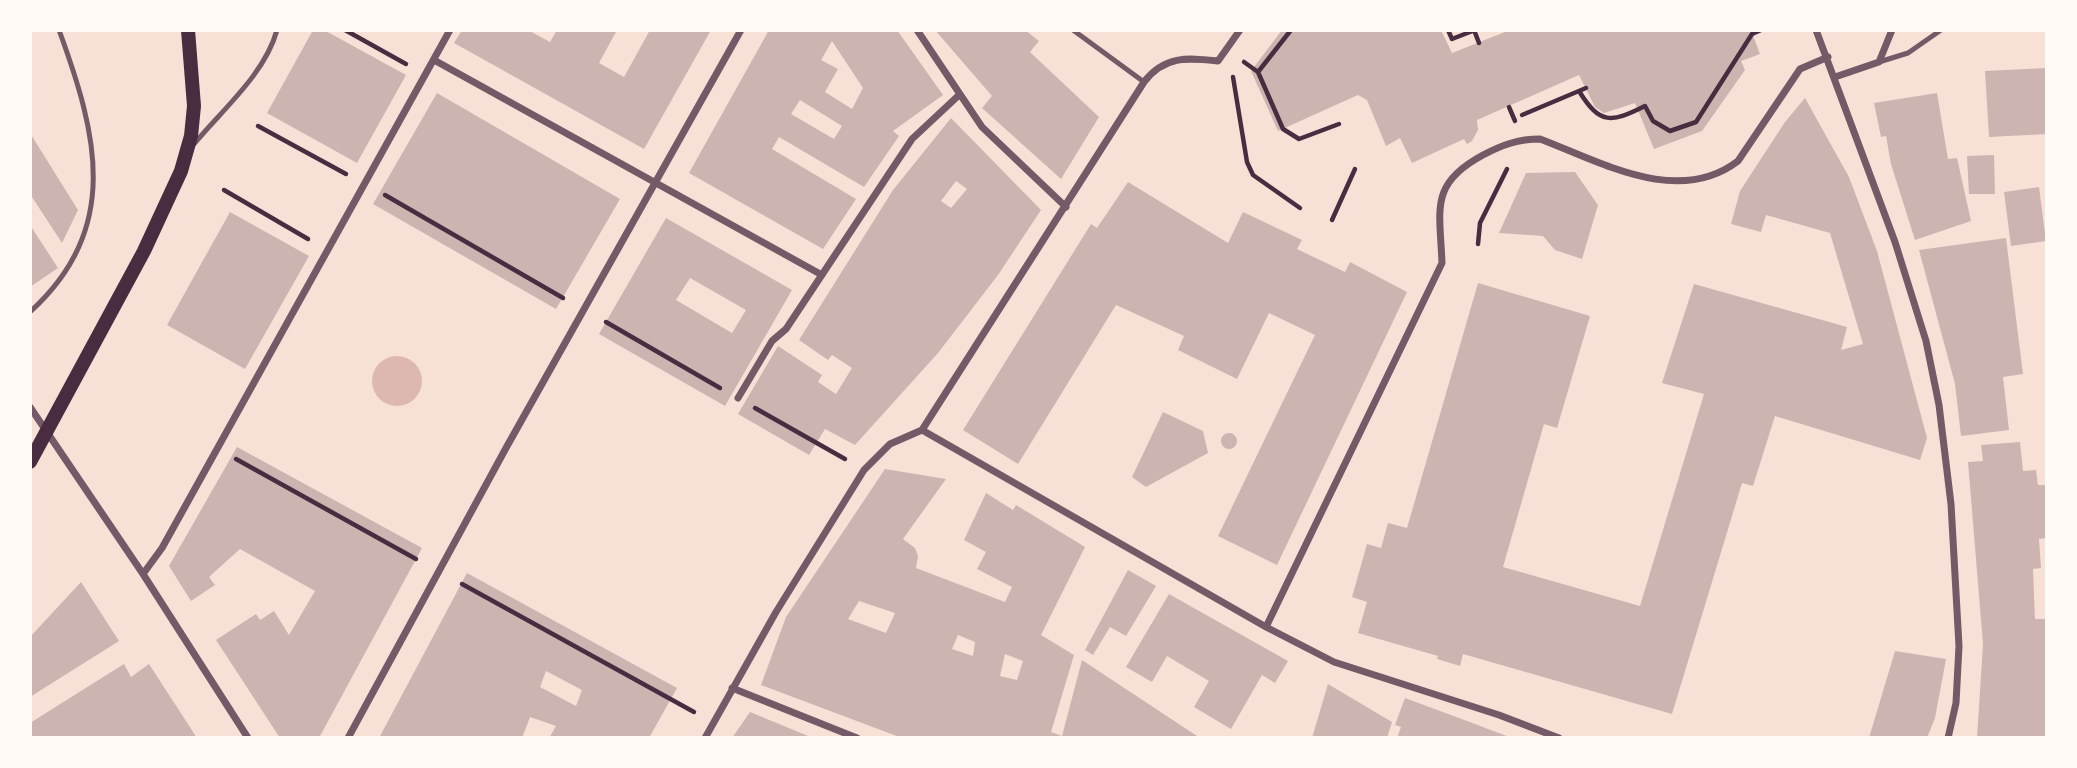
<!DOCTYPE html>
<style>
body{margin:0}
#map{position:relative;width:2077px;height:768px;overflow:hidden;background:#f7e1d7;font-family:"Fira Sans",sans-serif}
canvas{display:block}
.frame{position:absolute;inset:0;border:32px solid #fffaf5;pointer-events:none}
</style>
<div id="map">
<canvas width="2077" height="768"></canvas>
<div class="frame"></div>
</div>
<script>
const context = document.querySelector('canvas').getContext('2d');
context.lineJoin = 'round';
function fillPath(path, color) {
  context.fillStyle = color;
  context.fill(path, 'evenodd');
}
function trace(path, color, width, dash) {
  context.strokeStyle = color;
  context.lineWidth = width;
  context.lineCap = dash ? 'butt' : 'round';
  context.setLineDash(dash || []);
  context.stroke(path);
}
const water = new Path2D(`
 M372 381a25 25 0 1 1 50 0a25 25 0 1 1-50 0Z`);
const building = new Path2D(`
 M 313,30 L 324,30 L 406,75 L 357,163 L 267,113 Z
 M 462,30 L 528,30 L 550,42 L 557,30 L 617,30 L 599,63 L 624,77 L 650,30 L 711,30 L 644,149 L 454,43 Z
 M 769,30 L 897,30 L 943,95 L 893,131 L 899,136 L 864,187 L 779,137 L 772,149 L 856,199 L 823,249 L 689,173 ZM 832,41 L 863,88 L 852,109 L 825,92 L 838,69 L 821,60 ZM 800,100 L 842,126 L 834,139 L 791,114 Z
 M 935,30 L 1025,30 L 1039,41 L 1030,52 L 1099,117 L 1061,179 L 982,108 L 992,96 Z
 M 1282,30 L 1441,30 L 1452,53 L 1510,30 L 1751,30 L 1760,54 L 1741,61 L 1745,70 L 1702,131 L 1654,149 L 1635,103 L 1604,113 L 1595,107 L 1579,75 L 1477,120 L 1478,130 L 1472,141 L 1467,144 L 1464,139 L 1412,163 L 1400,138 L 1386,146 L 1367,100 L 1358,95 L 1278,131 L 1251,71 Z
 M 2047,68 L 2047,134 L 1989,137 L 1985,71 Z
 M 437,93 L 620,199 L 556,309 L 373,204 Z
 M 1937,93 L 1948,159 L 1957,158 L 1971,221 L 1915,240 L 1891,164 L 1886,136 L 1881,137 L 1874,103 Z
 M 1805,98 L 1849,177 L 1877,251 L 1927,438 L 1920,460 L 1775,416 L 1753,486 L 1742,483 L 1672,714 L 1463,654 L 1460,666 L 1437,659 L 1438,656 L 1358,633 L 1367,602 L 1352,597 L 1367,544 L 1381,548 L 1388,523 L 1407,528 L 1478,283 L 1590,316 L 1557,428 L 1544,424 L 1503,567 L 1640,606 L 1704,394 L 1662,383 L 1694,284 L 1847,327 L 1841,350 L 1863,344 L 1830,233 L 1766,215 L 1761,232 L 1731,224 L 1740,191 L 1785,122 Z
 M 951,118 L 1041,210 L 998,275 L 938,353 L 855,445 L 825,429 L 809,455 L 738,414 L 778,346 L 822,375 L 818,382 L 836,394 L 852,368 L 832,355 L 828,360 L 799,340 L 893,190 ZM 956,181 L 967,189 L 951,208 L 941,201 Z
 M 30,133 L 78,210 L 62,243 L 32,197 L 30,199 Z
 M 1994,155 L 1995,194 L 1969,194 L 1967,156 Z
 M 1575,172 L 1598,205 L 1582,259 L 1555,250 L 1543,236 L 1499,233 L 1526,173 Z
 M 1128,182 L 1228,243 L 1243,212 L 1302,240 L 1297,249 L 1345,272 L 1350,262 L 1407,292 L 1277,565 L 1218,536 L 1315,335 L 1269,313 L 1237,379 L 1178,350 L 1184,336 L 1116,305 L 1018,464 L 963,430 L 1091,224 L 1097,228 Z
 M 2039,187 L 2046,241 L 2011,246 L 2004,192 Z
 M 230,212 L 309,256 L 245,369 L 167,325 Z
 M 666,218 L 792,290 L 725,406 L 599,334 ZM 690,278 L 746,310 L 732,333 L 676,300 Z
 M 30,225 L 58,268 L 30,287 Z
 M 2006,238 L 2023,374 L 2003,377 L 2009,430 L 1961,436 L 1955,384 L 1919,250 Z
 M 1163,412 L 1203,431 L 1208,453 L 1146,487 L 1132,477 Z
 M1221 441a8 8 0 1 1 16 0a8 8 0 1 1-16 0Z
 M 2020,442 L 2023,471 L 2036,470 L 2038,485 L 2047,485 L 2047,538 L 2039,539 L 2041,568 L 2033,569 L 2035,619 L 2047,619 L 2047,738 L 1977,738 L 1983,644 L 1968,462 L 1983,461 L 1981,445 Z
 M 237,447 L 422,548 L 319,738 L 280,738 L 216,640 L 256,614 L 260,620 L 274,611 L 289,635 L 315,591 L 240,549 L 209,577 L 215,585 L 191,601 L 169,566 Z
 M 885,469 L 946,479 L 903,539 L 915,548 L 918,556 L 916,568 L 1005,602 L 1012,587 L 977,569 L 986,552 L 964,540 L 986,493 L 1013,510 L 1016,505 L 1085,547 L 1041,635 L 1074,655 L 1051,732 L 1062,736 L 1082,660 L 1200,738 L 902,738 L 761,685 L 786,617 ZM 859,601 L 895,613 L 886,633 L 848,619 ZM 958,635 L 975,642 L 973,656 L 952,649 ZM 1005,654 L 1023,661 L 1017,680 L 1000,676 Z
 M 1128,570 L 1156,586 L 1126,636 L 1110,627 L 1093,655 L 1085,650 Z
 M 467,573 L 677,688 L 649,738 L 549,738 L 556,726 L 530,717 L 522,738 L 379,738 ZM 546,671 L 582,690 L 576,706 L 540,687 Z
 M 81,582 L 119,641 L 30,697 L 30,637 Z
 M 1169,594 L 1288,661 L 1275,683 L 1262,675 L 1231,729 L 1194,707 L 1209,681 L 1167,656 L 1152,682 L 1126,667 Z
 M 1895,651 L 1946,659 L 1935,718 L 1927,738 L 1869,738 Z
 M 124,664 L 131,677 L 149,664 L 197,738 L 30,738 L 30,723 Z
 M 1328,684 L 1392,722 L 1387,738 L 1312,738 Z
 M 1405,698 L 1459,718 L 1512,738 L 1397,738 L 1401,727 L 1395,725 Z
 M 750,712 L 813,738 L 732,738 Z`);
const path = new Path2D(`
 M 345,30 L 406,64
 M 1291,30 L 1258,72 L 1283,129 L 1299,139 L 1339,124
 M 1448,30 L 1452,39 L 1475,30
 M 1474,30 L 1479,43
 M 1244,62 L 1258,72
 M 1233,77 L 1247,162 L 1253,175 L 1300,208
 M 1579,91 C 1600,125 1611,123 1645,106 L 1653,121 L 1670,131 L 1696,122 L 1752,34 L 1761,30
 M 1509,107 L 1515,121
 M 1522,115 L 1586,88
 M 258,126 L 346,174
 M 224,190 L 308,239
 M 385,195 L 563,298
 M 1332,220 L 1355,169
 M 1478,244 L 1480,223 L 1507,169
 M 606,322 L 720,388
 M 755,408 L 845,459
 M 236,459 L 416,559
 M 462,584 L 694,712`);
const service = new Path2D(`
 M 1073,30 L 1144,82
 M 1879,62 L 1908,53 L 1941,30
 M 194,144 C 222,110 265,74 277,30
 M 30,312 C 122,228 97,134 59,30`);
const minor = new Path2D(`
 M 917,30 L 982,127 L 1066,207
 M 1816,30 L 1895,242 L 1926,341 L 1939,405 L 1951,504 L 1959,646 L 1956,703 L 1948,738
 M 434,60 L 822,275
 M 1835,77 L 1879,62 L 1892,30
 M 738,398 L 772,341 L 786,329 L 912,139 L 958,96
 M 30,407 L 143,574 L 248,738
 M 922,430 L 1266,627 L 1334,662 L 1499,715 L 1559,738
 M 143,574 L 162,548 L 450,30
 M 1266,627 L 1442,263 C 1440,209 1429,184 1483,155 C 1502,145 1518,139 1540,139 C 1601,162 1678,207 1738,161 L 1800,69 L 1828,57
 M 732,688 L 857,738
 M 348,738 L 506,448 L 741,30
 M 705,738 L 776,612 L 864,470 L 890,444 L 922,430 L 1144,82 C 1165,55 1188,58 1218,61 L 1240,30`);
const secondary = new Path2D(`
 M 30,462 L 144,251 L 181,171 L 191,136 L 194,106 L 188,30`);
fillPath(water, '#dcb8b0');
fillPath(building, '#ccb4b1');
trace(path, '#4a2c40', 4.5);
trace(service, '#755966', 5);
trace(minor, '#755966', 7);
trace(secondary, '#4a2c40', 14);
</script>
